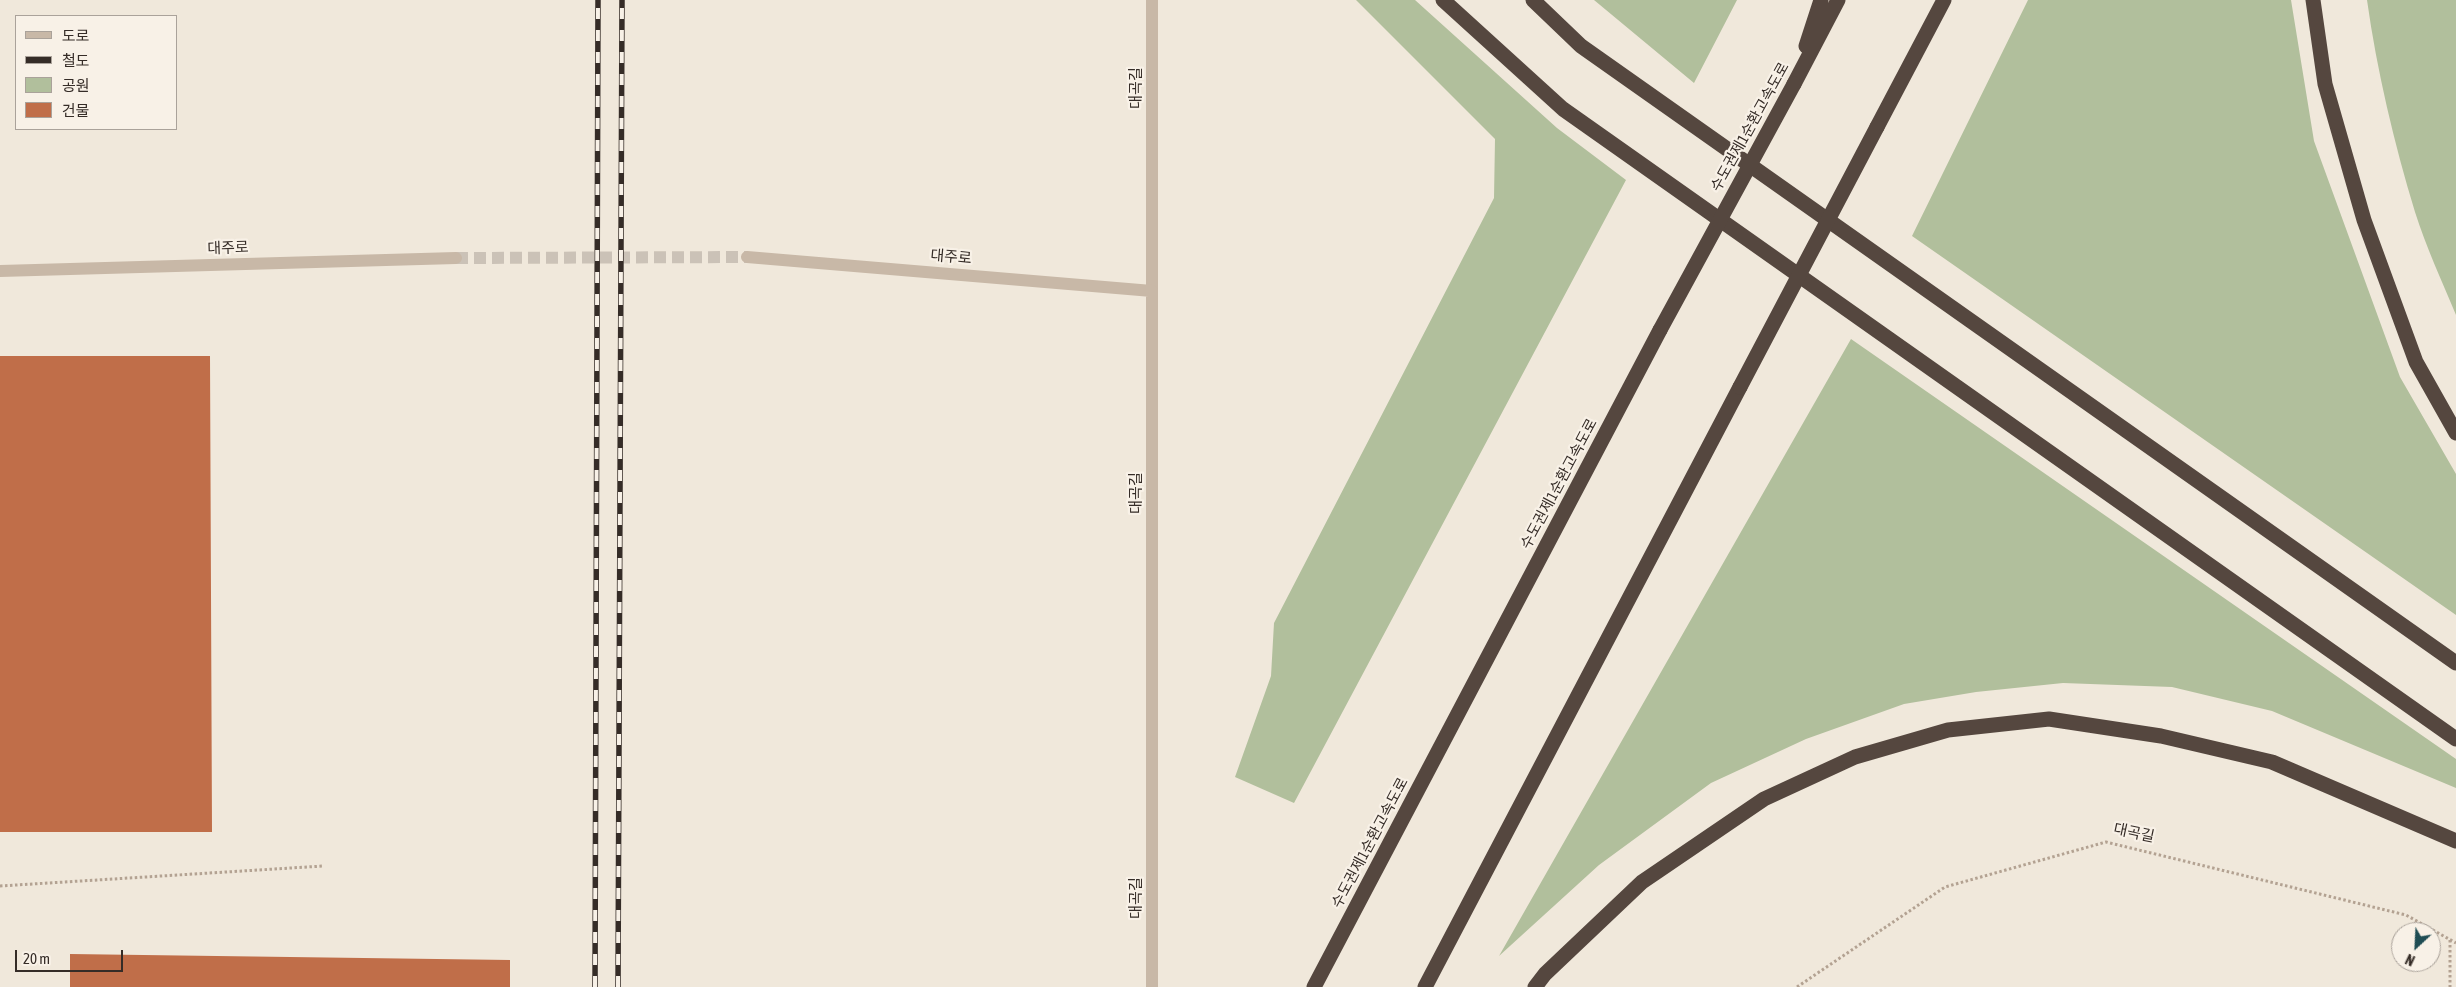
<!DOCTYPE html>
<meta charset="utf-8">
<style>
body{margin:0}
#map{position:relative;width:2456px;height:987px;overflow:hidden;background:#f0e8db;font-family:"Asap Condensed","Noto Sans KR",sans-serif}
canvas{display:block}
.legend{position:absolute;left:15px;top:15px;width:162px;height:115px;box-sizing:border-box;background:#f8f1e7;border:1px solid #aaa29a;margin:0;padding:6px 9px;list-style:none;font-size:15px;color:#352c27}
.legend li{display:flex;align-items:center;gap:10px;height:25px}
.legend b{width:25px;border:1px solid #aaa29a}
.north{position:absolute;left:2391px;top:922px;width:50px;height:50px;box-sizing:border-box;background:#f8f1e7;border:1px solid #aaa29a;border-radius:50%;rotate:205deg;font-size:14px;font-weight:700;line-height:20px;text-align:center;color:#352c27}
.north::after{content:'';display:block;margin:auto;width:18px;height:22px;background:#1f4d54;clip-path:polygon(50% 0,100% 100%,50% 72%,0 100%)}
.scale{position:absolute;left:15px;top:950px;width:108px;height:22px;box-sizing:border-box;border:2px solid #352c27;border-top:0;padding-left:6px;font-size:15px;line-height:18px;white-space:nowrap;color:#352c27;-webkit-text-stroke:4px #f8f1e7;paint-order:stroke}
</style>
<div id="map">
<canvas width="2456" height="987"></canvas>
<ul class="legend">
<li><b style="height:6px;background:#c8b8a7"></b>도로</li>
<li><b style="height:6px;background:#352c27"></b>철도</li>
<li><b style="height:14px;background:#b1bf9c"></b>공원</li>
<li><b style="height:14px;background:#c06e49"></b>건물</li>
</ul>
<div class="north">N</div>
<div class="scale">20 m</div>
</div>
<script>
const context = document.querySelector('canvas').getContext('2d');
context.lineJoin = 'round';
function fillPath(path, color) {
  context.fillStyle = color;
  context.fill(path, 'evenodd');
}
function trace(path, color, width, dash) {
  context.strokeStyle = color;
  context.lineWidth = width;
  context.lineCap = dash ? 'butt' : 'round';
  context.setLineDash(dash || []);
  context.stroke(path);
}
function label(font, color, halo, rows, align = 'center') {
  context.font = font + ' "Asap Condensed","Noto Sans KR",sans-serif';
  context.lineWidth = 4.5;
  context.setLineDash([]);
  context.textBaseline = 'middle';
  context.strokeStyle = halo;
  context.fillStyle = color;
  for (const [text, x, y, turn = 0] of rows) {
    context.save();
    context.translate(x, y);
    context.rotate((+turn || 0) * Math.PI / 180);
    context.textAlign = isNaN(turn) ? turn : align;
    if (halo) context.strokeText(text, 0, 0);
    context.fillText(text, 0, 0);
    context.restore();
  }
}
const green = new Path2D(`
 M 1356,0 L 1415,0 L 1557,128 L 1626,180 L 1294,803 L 1235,777 L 1271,676 L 1274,623 L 1494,198 L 1495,139 Z
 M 1594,0 L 1737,0 L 1694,83 Z
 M 2028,0 L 2291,0 L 2314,141 L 2400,377 L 2456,474 L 2456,615 L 1912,236 Z
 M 2367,0 L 2456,0 L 2456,315 C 2442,281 2426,247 2415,212 C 2394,143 2377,71 2367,0 Z
 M 1851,339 L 2456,759 L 2456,788 L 2272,711 L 2172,687 L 2063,683 L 1976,692 L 1904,704 L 1806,739 L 1711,783 L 1599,865 L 1499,956 Z`);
const building = new Path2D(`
 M 0,356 L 210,356 L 212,832 L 0,832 Z
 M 70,954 L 510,960 L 510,987 L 70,987 Z`);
const tertiaryTunnel = new Path2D(`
 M 456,258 L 747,257`);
const path = new Path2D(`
 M 0,886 L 323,866
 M 2450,940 L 2450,987
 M 1797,987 L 1945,887 L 2106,842 L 2406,915 L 2456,943`);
const service = new Path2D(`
 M 1152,291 L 1152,0`);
const tertiary = new Path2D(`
 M 747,257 L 1152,291 L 1152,987
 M 0,271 L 456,258`);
const motorway = new Path2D(`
 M 1443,0 L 1563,109 L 2456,739
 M 1533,0 L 1581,46 L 2456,663
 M 2313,0 L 2325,84 L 2364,220 L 2416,362 L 2456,433
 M 1806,46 L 1821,0
 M 1794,84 L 1838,0
 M 1877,127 L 1944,0
 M 1314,987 L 1660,330
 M 1425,987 L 1740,387
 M 1535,987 L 1545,974 L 1642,882 L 1764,799 L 1855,757 L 1948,730 L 2049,719 L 2161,736 L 2272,762 L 2456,841`);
const rail = new Path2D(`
 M 595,987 L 598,0
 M 618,987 L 622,0`);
const motorwayBridge = new Path2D(`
 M 1660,330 L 1794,84
 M 1740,387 L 1877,127`);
const streetNames = [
 ["대곡길",1136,88,-90],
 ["수도권제1순환고속도로",1750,127,-61],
 ["대주로",228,248,-2],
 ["대주로",951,257,5],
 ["수도권제1순환고속도로",1559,484,-62],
 ["대곡길",1136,493,-90],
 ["대곡길",2134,833,12],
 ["수도권제1순환고속도로",1370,843,-62],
 ["대곡길",1136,898,-90]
];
fillPath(green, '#b1bf9c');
fillPath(building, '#c06e49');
trace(tertiaryTunnel, '#cbc2b7', 12, [12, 6]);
trace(path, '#b3a292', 3, [2.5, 2.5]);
trace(service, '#c8b8a7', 12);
trace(tertiary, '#c8b8a7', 12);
trace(motorway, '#55473f', 15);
trace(rail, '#352c27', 5.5);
trace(rail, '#f8f1e7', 4, [11]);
trace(motorwayBridge, '#55473f', 15);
label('15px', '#352c27', '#f8f1e7', streetNames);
</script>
